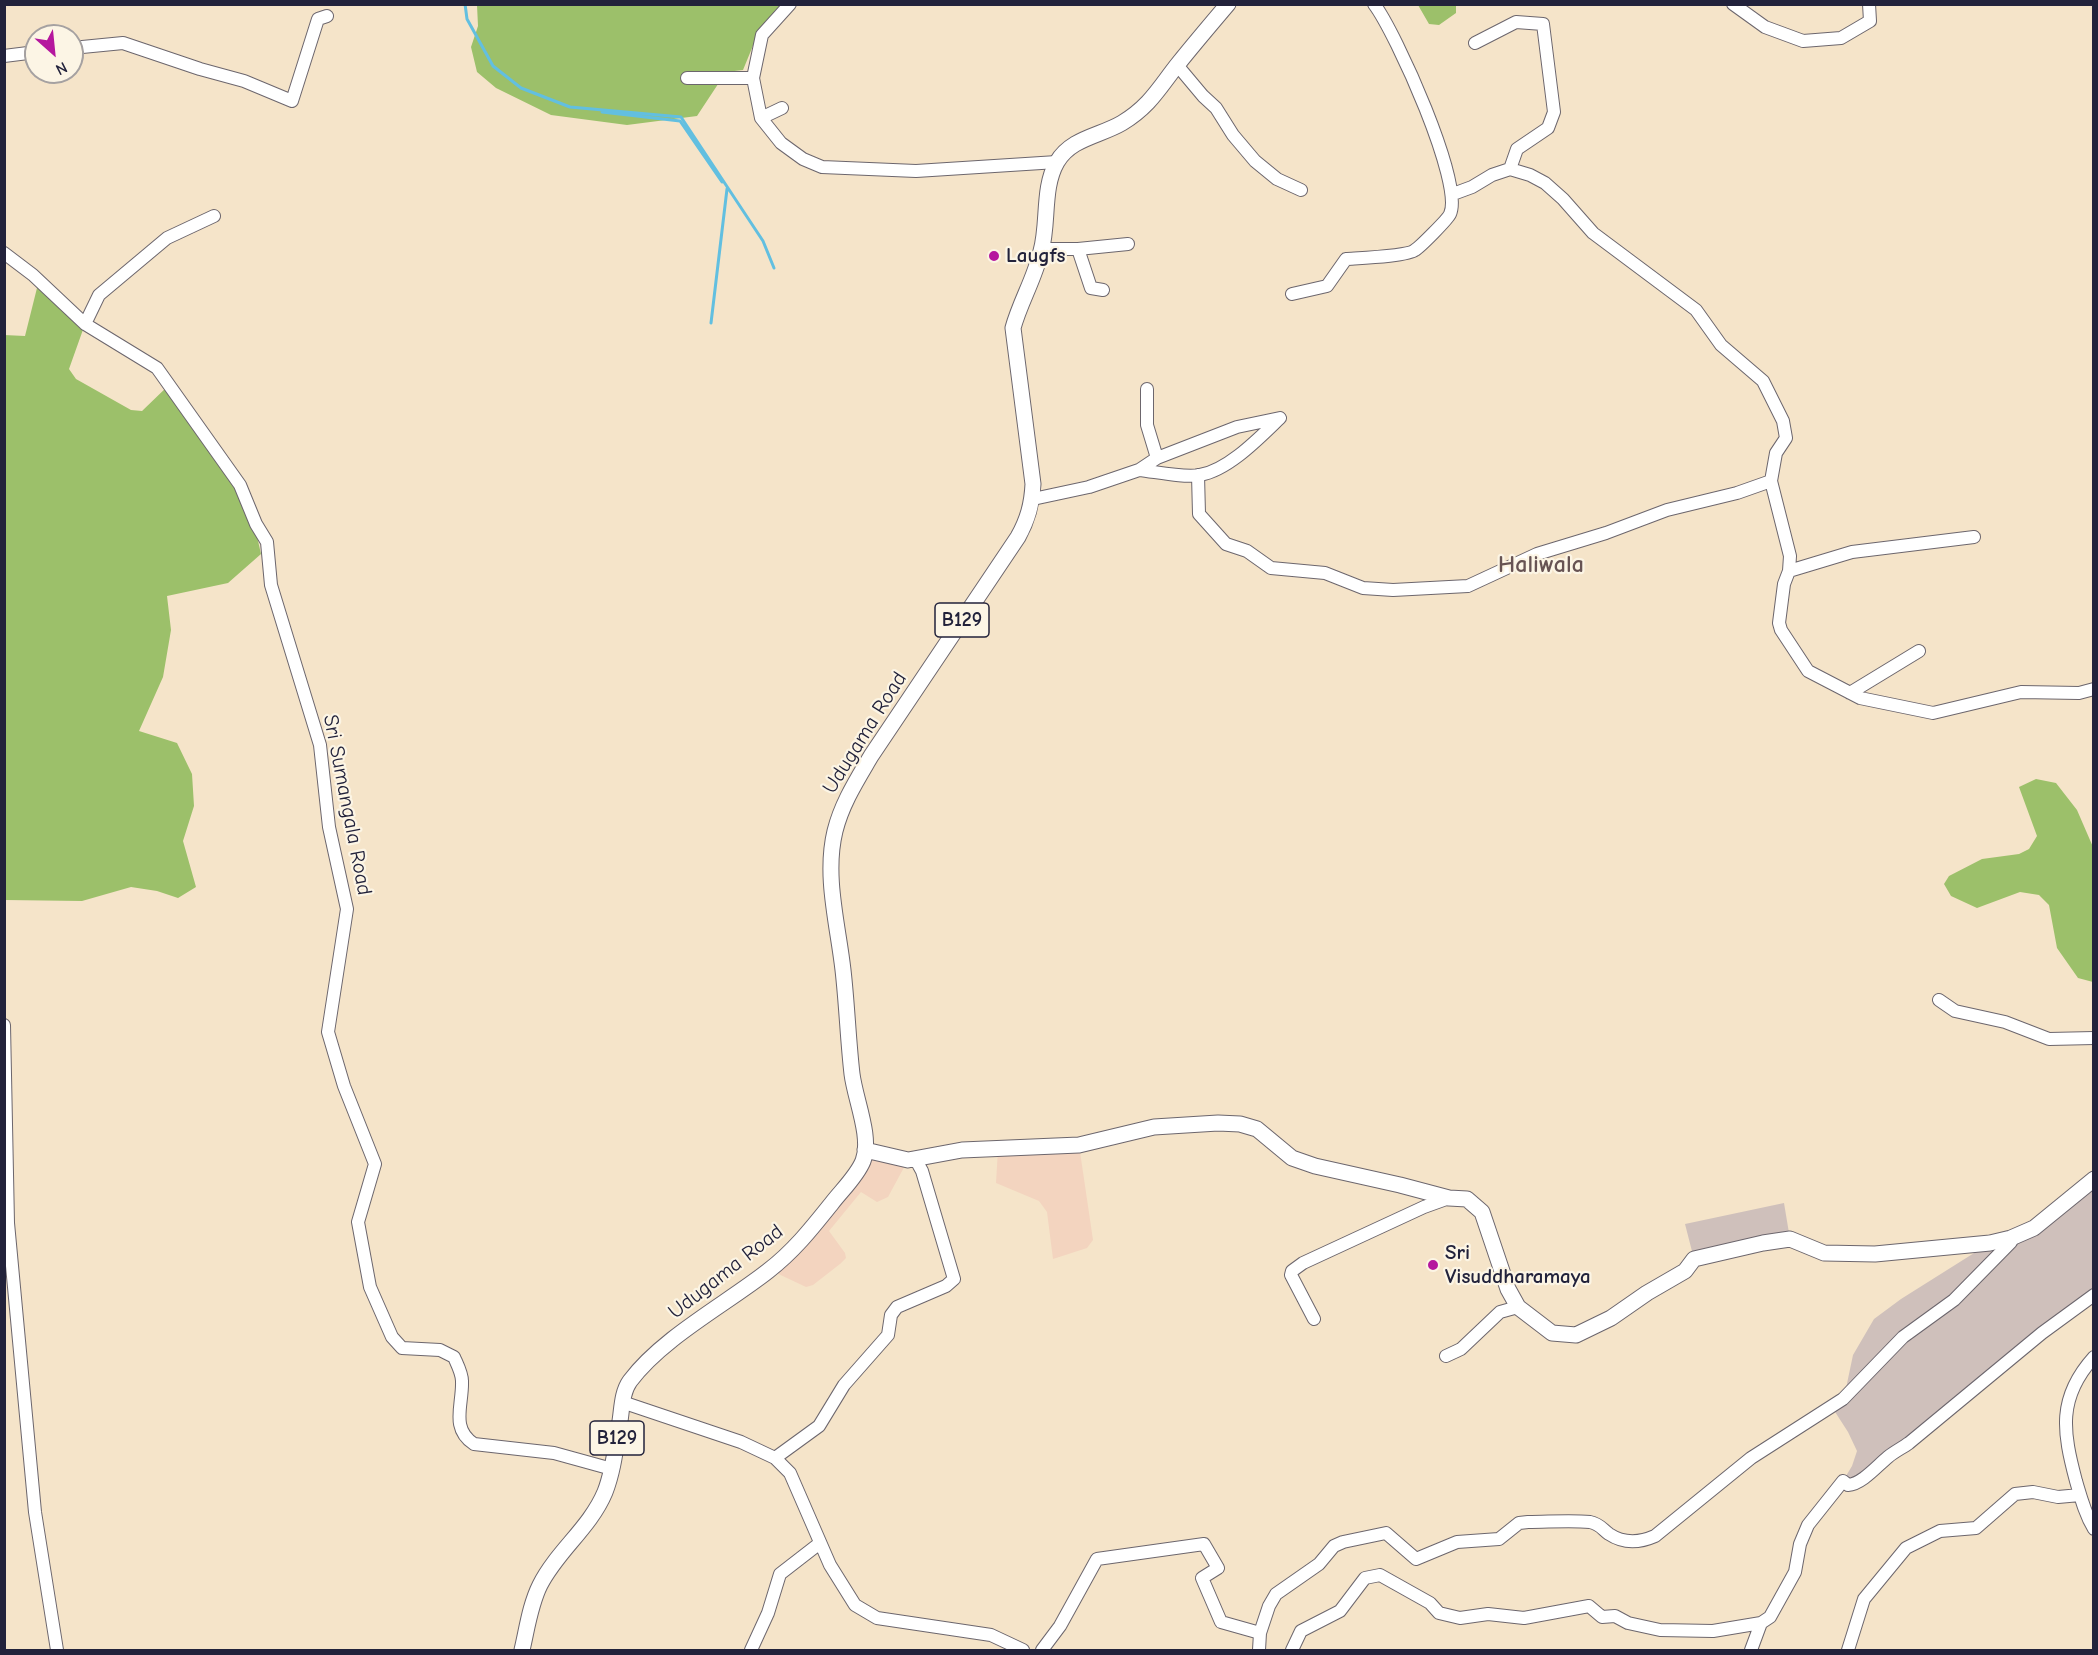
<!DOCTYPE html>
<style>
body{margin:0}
#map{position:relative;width:2098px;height:1655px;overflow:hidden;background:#f5e4c9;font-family:"Comic Neue",sans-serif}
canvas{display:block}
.frame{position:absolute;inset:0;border:6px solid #22223b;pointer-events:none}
.north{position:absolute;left:24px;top:24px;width:60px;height:60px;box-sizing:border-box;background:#fcf5e5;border:2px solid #a5a1a1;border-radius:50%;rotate:153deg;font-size:16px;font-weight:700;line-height:24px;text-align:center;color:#22223b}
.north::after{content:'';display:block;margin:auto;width:21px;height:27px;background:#b5179e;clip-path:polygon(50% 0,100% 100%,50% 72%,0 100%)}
</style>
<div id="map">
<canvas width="2098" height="1655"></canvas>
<div class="frame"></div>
<div class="north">N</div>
</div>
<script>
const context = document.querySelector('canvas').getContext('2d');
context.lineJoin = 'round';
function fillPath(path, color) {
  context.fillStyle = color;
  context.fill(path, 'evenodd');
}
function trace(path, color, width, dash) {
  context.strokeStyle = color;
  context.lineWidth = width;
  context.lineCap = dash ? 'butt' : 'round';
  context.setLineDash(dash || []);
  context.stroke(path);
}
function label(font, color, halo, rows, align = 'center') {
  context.font = font + ' "Comic Neue",sans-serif';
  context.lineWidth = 4.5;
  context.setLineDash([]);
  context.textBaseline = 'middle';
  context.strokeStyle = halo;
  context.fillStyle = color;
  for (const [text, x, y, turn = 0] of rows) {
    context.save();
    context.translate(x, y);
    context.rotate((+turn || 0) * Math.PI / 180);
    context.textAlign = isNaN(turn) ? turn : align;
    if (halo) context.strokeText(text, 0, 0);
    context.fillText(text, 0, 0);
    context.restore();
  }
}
const built = new Path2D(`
 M 1079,1145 L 1093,1240 L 1087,1248 L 1053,1259 L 1047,1212 L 1039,1201 L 996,1183 L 998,1149 Z
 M 865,1150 L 908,1160 L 888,1197 L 877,1202 L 861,1192 L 829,1231 L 845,1253 L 846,1258 L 840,1264 L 813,1285 L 806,1287 L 770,1270 L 796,1247 Z`);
const industrial = new Path2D(`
 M 2093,1179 L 2093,1295 L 1865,1476 L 1843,1481 L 1852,1466 L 1857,1451 L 1848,1432 L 1830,1404 L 1845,1393 L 1853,1355 L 1874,1319 L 1901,1299 L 1990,1243 L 2034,1228 Z
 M 1784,1203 L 1790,1239 L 1694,1259 L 1685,1224 Z`);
const green = new Path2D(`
 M 477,5 L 781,5 L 759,31 L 743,70 L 726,72 L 697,116 L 627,125 L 551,115 L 496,88 L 477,72 L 471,47 L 478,26 Z
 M 1418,5 L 1456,5 L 1456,13 L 1439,25 L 1429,24 Z
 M 39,280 L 85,324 L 69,369 L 76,379 L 131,410 L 142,411 L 170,384 L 251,510 L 261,554 L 228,583 L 167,596 L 171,630 L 163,677 L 139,731 L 177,743 L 192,774 L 194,806 L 183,841 L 196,887 L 178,898 L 157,891 L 131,887 L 82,901 L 5,900 L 4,335 L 25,336 Z
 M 2036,779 L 2056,783 L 2077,810 L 2093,847 L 2093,982 L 2078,978 L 2057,948 L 2049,905 L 2039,895 L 2020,892 L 1977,908 L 1951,896 L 1944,884 L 1949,876 L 1982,859 L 2019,854 L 2029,849 L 2037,836 L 2019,787 Z`);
const stream = new Path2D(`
 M 465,4 L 467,19 L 493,66 L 521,88 L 570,107 L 681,117 L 763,241 L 774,268
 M 602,112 L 680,121 L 722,182
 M 711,323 L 727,189`);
const minor = new Path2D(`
 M 790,4 L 762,35 L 753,78 L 761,118 L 781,143 L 803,159 L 822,167 L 916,171 L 1057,162
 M 1733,4 L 1765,27 L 1803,41 L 1841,38 L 1870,21 L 1869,4
 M 1475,43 L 1516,22 L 1543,24 L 1554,112 L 1548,128 L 1517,149 L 1510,169
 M 72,48 L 123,43 L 200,69 L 244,81 L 292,101 L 318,19 L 327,16
 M 4,56 L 36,52
 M 1177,65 L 1203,96 L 1216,108 L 1233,135 L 1255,161 L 1277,179 L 1301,190
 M 687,78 L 753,78
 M 761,118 L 782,108
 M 1453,194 L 1472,187 L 1492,175 L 1510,169 L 1530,175 L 1545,183 L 1563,199 L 1593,233 L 1696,310 L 1721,345 L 1763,381 L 1783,421 L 1786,438 L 1776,453 L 1771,481 L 1790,556 L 1789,571 L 1784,584 L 1779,623 L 1781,630 L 1808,671 L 1860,698 L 1933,713 L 2021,692 L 2079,693 L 2094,689
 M 1042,249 L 1078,249 L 1091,288 L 1103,290
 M 1078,249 L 1128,244
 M 4,253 L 33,275 L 85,324 L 157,368 L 240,485 L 256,524 L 267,542 L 271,585 L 320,745 L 329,827 L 347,909 L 328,1032 L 344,1086 L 375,1164 L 358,1222 L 370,1287 L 392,1337 L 402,1348 L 440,1350 L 454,1357 C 457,1364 462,1373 462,1381 C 463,1405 450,1428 474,1444 L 554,1453 L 612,1469
 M 1292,294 L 1327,286 L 1346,259 C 1359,258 1408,256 1415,250 C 1420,247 1448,219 1450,214 C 1464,184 1396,33 1374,4
 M 85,324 L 99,295 L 167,238 L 214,216
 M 1147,389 L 1147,425 L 1157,458
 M 1198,475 L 1199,514 L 1226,544 L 1247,551 L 1271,568 L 1325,573 L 1363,588 L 1393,590 L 1468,586 L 1537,554 L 1606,533 L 1667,510 L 1737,493 L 1771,481
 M 1033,499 L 1089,487 L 1139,470 L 1157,458 L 1237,427 L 1280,418 C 1260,437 1229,470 1200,475 C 1184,478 1157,472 1139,470
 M 1789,571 L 1852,552 L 1974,537
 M 1850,693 L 1919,651
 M 1939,1000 L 1955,1011 L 2005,1022 L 2049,1039 L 2094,1038
 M 4,1025 L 8,1223 L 35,1512 L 57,1650
 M 1314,1319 L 1291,1275 L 1292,1271 L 1303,1263 L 1424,1207 L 1449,1198
 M 1446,1356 L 1461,1349 L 1500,1312 L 1518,1307
 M 2094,1357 C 2057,1398 2063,1432 2076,1481 C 2081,1498 2085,1514 2094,1529
 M 622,1402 L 741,1442 L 775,1458 L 790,1473 L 830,1565 L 855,1605 L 877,1618 L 991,1635 L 1023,1650
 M 775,1458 L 819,1426 L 844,1385 L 888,1335 L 891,1315 L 897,1307 L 946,1286 L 954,1279 L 922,1171 L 917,1162 L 908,1160
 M 751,1650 L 768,1613 L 780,1574 L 820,1543
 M 1042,1650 L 1060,1626 L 1097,1559 L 1204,1544 L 1218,1568 L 1202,1578 L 1221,1622 L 1260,1633
 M 1259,1650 L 1260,1633 L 1269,1606 L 1276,1594 L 1319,1564 L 1334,1546 L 1343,1542 L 1386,1533 L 1416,1559 L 1457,1542 L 1499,1539 L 1519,1523 L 1528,1522 C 1548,1522 1570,1520 1590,1522 C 1600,1524 1602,1529 1609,1534 C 1624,1544 1639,1543 1655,1536 L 1751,1458 L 1843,1399 L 1903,1337 L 1954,1300 L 2011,1242 L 2011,1238
 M 1292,1650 L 1301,1631 L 1340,1611 L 1365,1578 L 1380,1575 L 1430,1603 L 1439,1613 L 1460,1618 L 1488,1614 L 1524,1618 L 1589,1606 L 1602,1617 L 1615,1616 L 1628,1623 L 1660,1630 L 1713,1631 L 1761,1623 L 1770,1617 L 1795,1572 L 1800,1544 L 1808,1525 L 1843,1481 L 1848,1485 C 1862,1484 1877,1466 1888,1457 C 1894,1452 1902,1448 1909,1443 L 2042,1333 L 2094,1295
 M 1751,1650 L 1761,1623
 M 1848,1650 L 1864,1599 L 1906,1548 L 1940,1531 L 1976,1528 L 2015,1494 L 2033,1492 L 2058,1497 L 2080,1495`);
const major = new Path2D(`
 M 865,1150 L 908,1160 L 962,1150 L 1079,1145 L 1154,1127 L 1218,1123 L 1240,1124 L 1257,1129 L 1292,1158 L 1315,1166 L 1400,1185 L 1449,1198 L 1467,1199 L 1482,1212 L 1508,1289 L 1518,1307 L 1552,1333 L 1576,1335 L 1611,1318 L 1647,1293 L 1685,1271 L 1694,1259 L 1763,1243 L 1790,1239 L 1824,1253 L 1875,1254 L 1990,1243 L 2011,1238 L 2034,1228 L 2094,1179
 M 522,1650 C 527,1629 530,1605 540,1585 C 557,1551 590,1528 605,1492 C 614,1469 616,1444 620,1421 C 622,1408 622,1392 630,1381 C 662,1338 726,1304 768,1271 C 794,1251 812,1228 832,1203 C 842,1190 857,1176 863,1161 C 872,1137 855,1099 852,1074 C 848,1039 847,1005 843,970 C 838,925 824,876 835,831 C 842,803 857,780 871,756 L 1018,537 C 1028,519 1032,504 1033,484 L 1013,328 C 1020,302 1035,278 1041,251 C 1049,223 1042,188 1057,162 C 1071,138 1100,136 1122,123 C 1150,106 1159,88 1178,64 C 1194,44 1211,24 1228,4`);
const markers = [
 [994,256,6,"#b5179e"],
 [1433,1265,6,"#b5179e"]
];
const shields = [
 [962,620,54],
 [617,1438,54]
];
const shieldNames = [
 ["B129",962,620],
 ["B129",617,1438]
];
const poiNames = [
 ["Laugfs",1006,256],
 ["Sri",1445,1253],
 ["Visuddharamaya",1445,1277]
];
const streetNames = [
 ["Udugama Road",865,733,-58],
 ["Sri Sumangala Road",347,805,79],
 ["Udugama Road",726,1272,-38]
];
const quarterNames = [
 ["Haliwala",1541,565]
];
fillPath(built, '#f3d4bf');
fillPath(industrial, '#cfc0bb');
fillPath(green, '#9cc06a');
trace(stream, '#62bfe0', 3);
trace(minor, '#6c666d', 14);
trace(major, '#6c666d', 17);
trace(minor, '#fff', 12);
trace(major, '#fff', 15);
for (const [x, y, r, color] of markers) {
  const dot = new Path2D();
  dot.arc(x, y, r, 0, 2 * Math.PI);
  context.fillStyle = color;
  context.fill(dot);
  trace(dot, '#fcf5e5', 2);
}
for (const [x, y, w] of shields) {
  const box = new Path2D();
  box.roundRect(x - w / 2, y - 17, w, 34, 4.5);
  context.fillStyle = '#fcf5e5';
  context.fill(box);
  trace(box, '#22223b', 1.5);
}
label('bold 20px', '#22223b', null, shieldNames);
label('bold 21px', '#22223b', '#fcf5e5', poiNames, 'left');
label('21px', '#22223b', '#fcf5e5', streetNames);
label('bold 24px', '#675353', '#fcf5e5', quarterNames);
</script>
